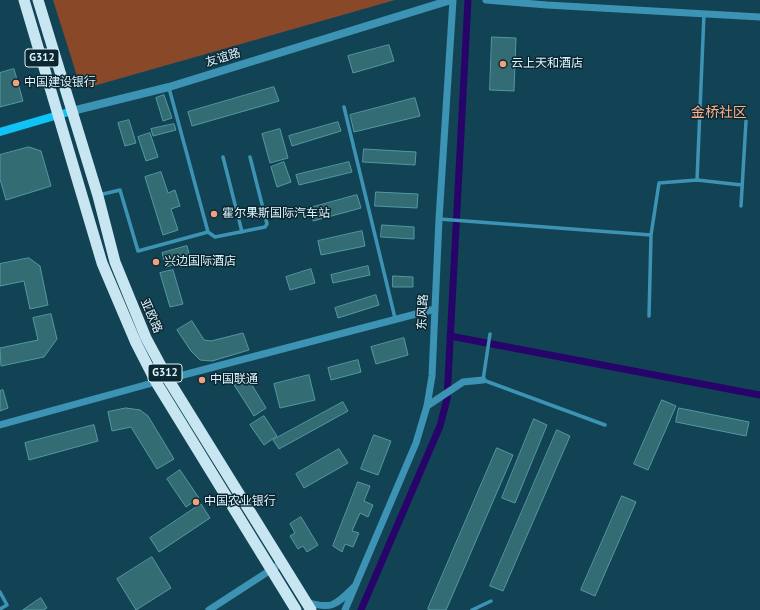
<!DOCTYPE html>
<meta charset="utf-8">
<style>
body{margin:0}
canvas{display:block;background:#124354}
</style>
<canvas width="760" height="610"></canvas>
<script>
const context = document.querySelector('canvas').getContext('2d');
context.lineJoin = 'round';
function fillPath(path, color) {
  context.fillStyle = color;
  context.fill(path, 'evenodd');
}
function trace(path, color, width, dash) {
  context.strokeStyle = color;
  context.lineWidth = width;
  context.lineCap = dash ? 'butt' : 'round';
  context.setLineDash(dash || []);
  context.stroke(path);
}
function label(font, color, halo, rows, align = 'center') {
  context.font = font + ' "PT Sans","Noto Sans SC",sans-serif';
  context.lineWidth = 3;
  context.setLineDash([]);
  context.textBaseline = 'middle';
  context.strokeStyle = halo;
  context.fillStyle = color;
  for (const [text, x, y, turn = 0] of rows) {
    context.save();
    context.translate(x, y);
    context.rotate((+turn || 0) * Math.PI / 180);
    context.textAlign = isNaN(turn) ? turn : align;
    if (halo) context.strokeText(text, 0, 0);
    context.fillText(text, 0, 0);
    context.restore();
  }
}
const green = new Path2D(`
 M 53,0 L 395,0 L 90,87 L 83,85 L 78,79 Z`);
const canal = new Path2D(`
 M 450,336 L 760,395
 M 361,610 L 440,426 L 447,399 L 468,0`);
const building = new Path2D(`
 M 492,37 L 516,38 L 514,91 L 490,90 Z
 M 389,45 L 394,61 L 353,73 L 348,56 Z
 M 14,69 L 23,101 L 0,107 L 0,73 Z
 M 274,87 L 279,101 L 192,126 L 188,112 Z
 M 164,95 L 172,118 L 163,121 L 156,98 Z
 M 415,98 L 420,116 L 354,132 L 350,115 Z
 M 129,120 L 136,143 L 125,146 L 118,123 Z
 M 338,122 L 341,131 L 292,146 L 289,136 Z
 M 174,124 L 176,130 L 153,136 L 151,129 Z
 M 280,129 L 288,158 L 270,163 L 262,134 Z
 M 150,133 L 158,157 L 146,161 L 138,137 Z
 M 29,147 L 41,151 L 51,186 L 6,200 L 0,179 L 0,155 Z
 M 364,149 L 416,152 L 415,165 L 363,162 Z
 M 284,162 L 291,182 L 277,187 L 271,167 Z
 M 349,162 L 352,172 L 299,185 L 296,175 Z
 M 161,172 L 168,193 L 175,190 L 180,206 L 171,209 L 178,230 L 163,235 L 145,177 Z
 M 376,192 L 418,194 L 417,208 L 375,206 Z
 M 357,195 L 361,208 L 313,221 L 310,208 Z
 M 382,225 L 414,227 L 414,239 L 381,237 Z
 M 362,231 L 365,246 L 321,255 L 318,241 Z
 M 187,246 L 191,260 L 166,267 L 162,253 Z
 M 29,258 L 40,266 L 48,305 L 30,309 L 24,281 L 0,286 L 0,264 Z
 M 368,266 L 370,275 L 333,283 L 331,275 Z
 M 311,269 L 315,283 L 290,290 L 286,277 Z
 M 173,270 L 183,304 L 170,307 L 160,273 Z
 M 393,276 L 413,277 L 413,287 L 393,287 Z
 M 376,295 L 379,305 L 338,318 L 335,308 Z
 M 51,314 L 57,339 L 44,357 L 1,366 L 0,348 L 38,340 L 33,318 Z
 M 192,321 L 204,340 L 211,341 L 243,333 L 249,350 L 212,361 L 200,360 L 191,351 L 177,330 Z
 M 404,338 L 408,355 L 376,364 L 371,347 Z
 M 358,360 L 361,372 L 331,380 L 328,368 Z
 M 244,372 L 266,408 L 254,416 L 231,380 Z
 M 309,375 L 315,400 L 280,408 L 274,384 Z
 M 3,390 L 8,408 L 0,411 L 0,391 Z
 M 662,400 L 676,406 L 648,470 L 634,464 Z
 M 343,402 L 348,411 L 279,449 L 273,440 Z
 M 126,408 L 140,410 L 148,416 L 174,459 L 157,469 L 131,427 L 112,431 L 108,412 Z
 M 679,408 L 749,422 L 746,436 L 676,422 Z
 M 264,416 L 277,436 L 264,445 L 250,425 Z
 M 534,419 L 547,425 L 515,503 L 502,498 Z
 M 94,425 L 98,441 L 29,460 L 25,443 Z
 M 557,430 L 570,436 L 503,591 L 490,586 Z
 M 374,435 L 391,441 L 378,475 L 361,469 Z
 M 497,448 L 513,455 L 446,610 L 431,610 L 428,609 Z
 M 339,449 L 348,463 L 304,488 L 296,474 Z
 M 180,470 L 199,498 L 186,507 L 167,479 Z
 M 358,482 L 370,486 L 364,501 L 373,505 L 368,517 L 360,513 L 352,531 L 359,533 L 353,547 L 345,544 L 342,552 L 333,546 Z
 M 622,496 L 636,502 L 595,596 L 581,590 Z
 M 201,504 L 210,518 L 159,552 L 150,538 Z
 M 301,517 L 318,545 L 307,552 L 303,546 L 298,549 L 290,536 L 295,533 L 290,524 Z
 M 152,557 L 171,588 L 136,610 L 117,579 Z
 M 41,598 L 47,608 L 43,610 L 23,610 Z`);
const service = new Path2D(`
 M 169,88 L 208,232 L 215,237 L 265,227 L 267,224 L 250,157
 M 344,107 L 395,318
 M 223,157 L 242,232
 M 697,180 L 704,14
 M 99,195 L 120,190 L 138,251 L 208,232
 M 741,206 L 746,121
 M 439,219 L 651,235
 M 649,316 L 651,235 L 659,183 L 697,180 L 742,185
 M 490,334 L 483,380 L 605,425
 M 0,592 L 7,605 L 0,609
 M 472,610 L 491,601`);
const minor = new Path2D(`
 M 486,0 L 547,5 L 760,17
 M 168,379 L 435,309
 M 427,406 L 463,382 L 483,380
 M 0,425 L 156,382
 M 306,602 C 332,610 336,605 354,587
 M 209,610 L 283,562
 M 345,610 L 416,443 L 427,406 L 432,376 L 439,219 L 453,0`);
const tertiary = new Path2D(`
 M 72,111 L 169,87 L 451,0`);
const secondary = new Path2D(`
 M 0,132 L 72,111`);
const trunk = new Path2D(`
 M 24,0 L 102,263 L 136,343 L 156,382 L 296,610
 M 38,0 L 98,196 L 115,262 L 146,338 L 168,379 L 311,610`);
const markers = [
 [503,64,4,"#f1a17c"],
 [16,83,4,"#f1a17c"],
 [214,214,4,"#f1a17c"],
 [156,262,4,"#f1a17c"],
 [202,380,4,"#f1a17c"],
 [196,502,4,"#f1a17c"]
];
const shields = [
 [42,58,34],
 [165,373,34]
];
const shieldNames = [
 ["G312",42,58],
 ["G312",165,373]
];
const streetNames = [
 ["友谊路",223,58,-17],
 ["东风路",423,312,-87],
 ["亚欧路",151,316,66]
];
const poiNames = [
 ["云上天和酒店",511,64],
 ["中国建设银行",24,83],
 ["霍尔果斯国际汽车站",222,214],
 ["兴边国际酒店",164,262],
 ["中国联通",210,380],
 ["中国农业银行",204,502]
];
const quarterNames = [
 ["金桥社区",719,113]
];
fillPath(green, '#894828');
trace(canal, '#27046a', 7);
fillPath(building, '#346c73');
trace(building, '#5199a2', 1);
trace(service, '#3c93b3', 3.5);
trace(minor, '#3c93b3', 7);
trace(tertiary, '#3c93b3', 8);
trace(secondary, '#10c3f6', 8);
trace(trunk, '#c7e6f2', 11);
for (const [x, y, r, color] of markers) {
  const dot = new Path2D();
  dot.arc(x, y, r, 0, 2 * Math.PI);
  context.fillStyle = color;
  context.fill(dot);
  trace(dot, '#0d2731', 1.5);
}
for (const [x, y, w] of shields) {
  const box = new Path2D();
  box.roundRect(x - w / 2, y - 9, w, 18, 3);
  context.fillStyle = '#0d2731';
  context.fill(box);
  trace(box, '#dbf3fe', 1);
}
label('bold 11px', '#dbf3fe', null, shieldNames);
label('12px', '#dbf3fe', '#0d2731', streetNames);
label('12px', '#dbf3fe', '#0d2731', poiNames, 'left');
label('14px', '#fbb08d', '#0d2731', quarterNames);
</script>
